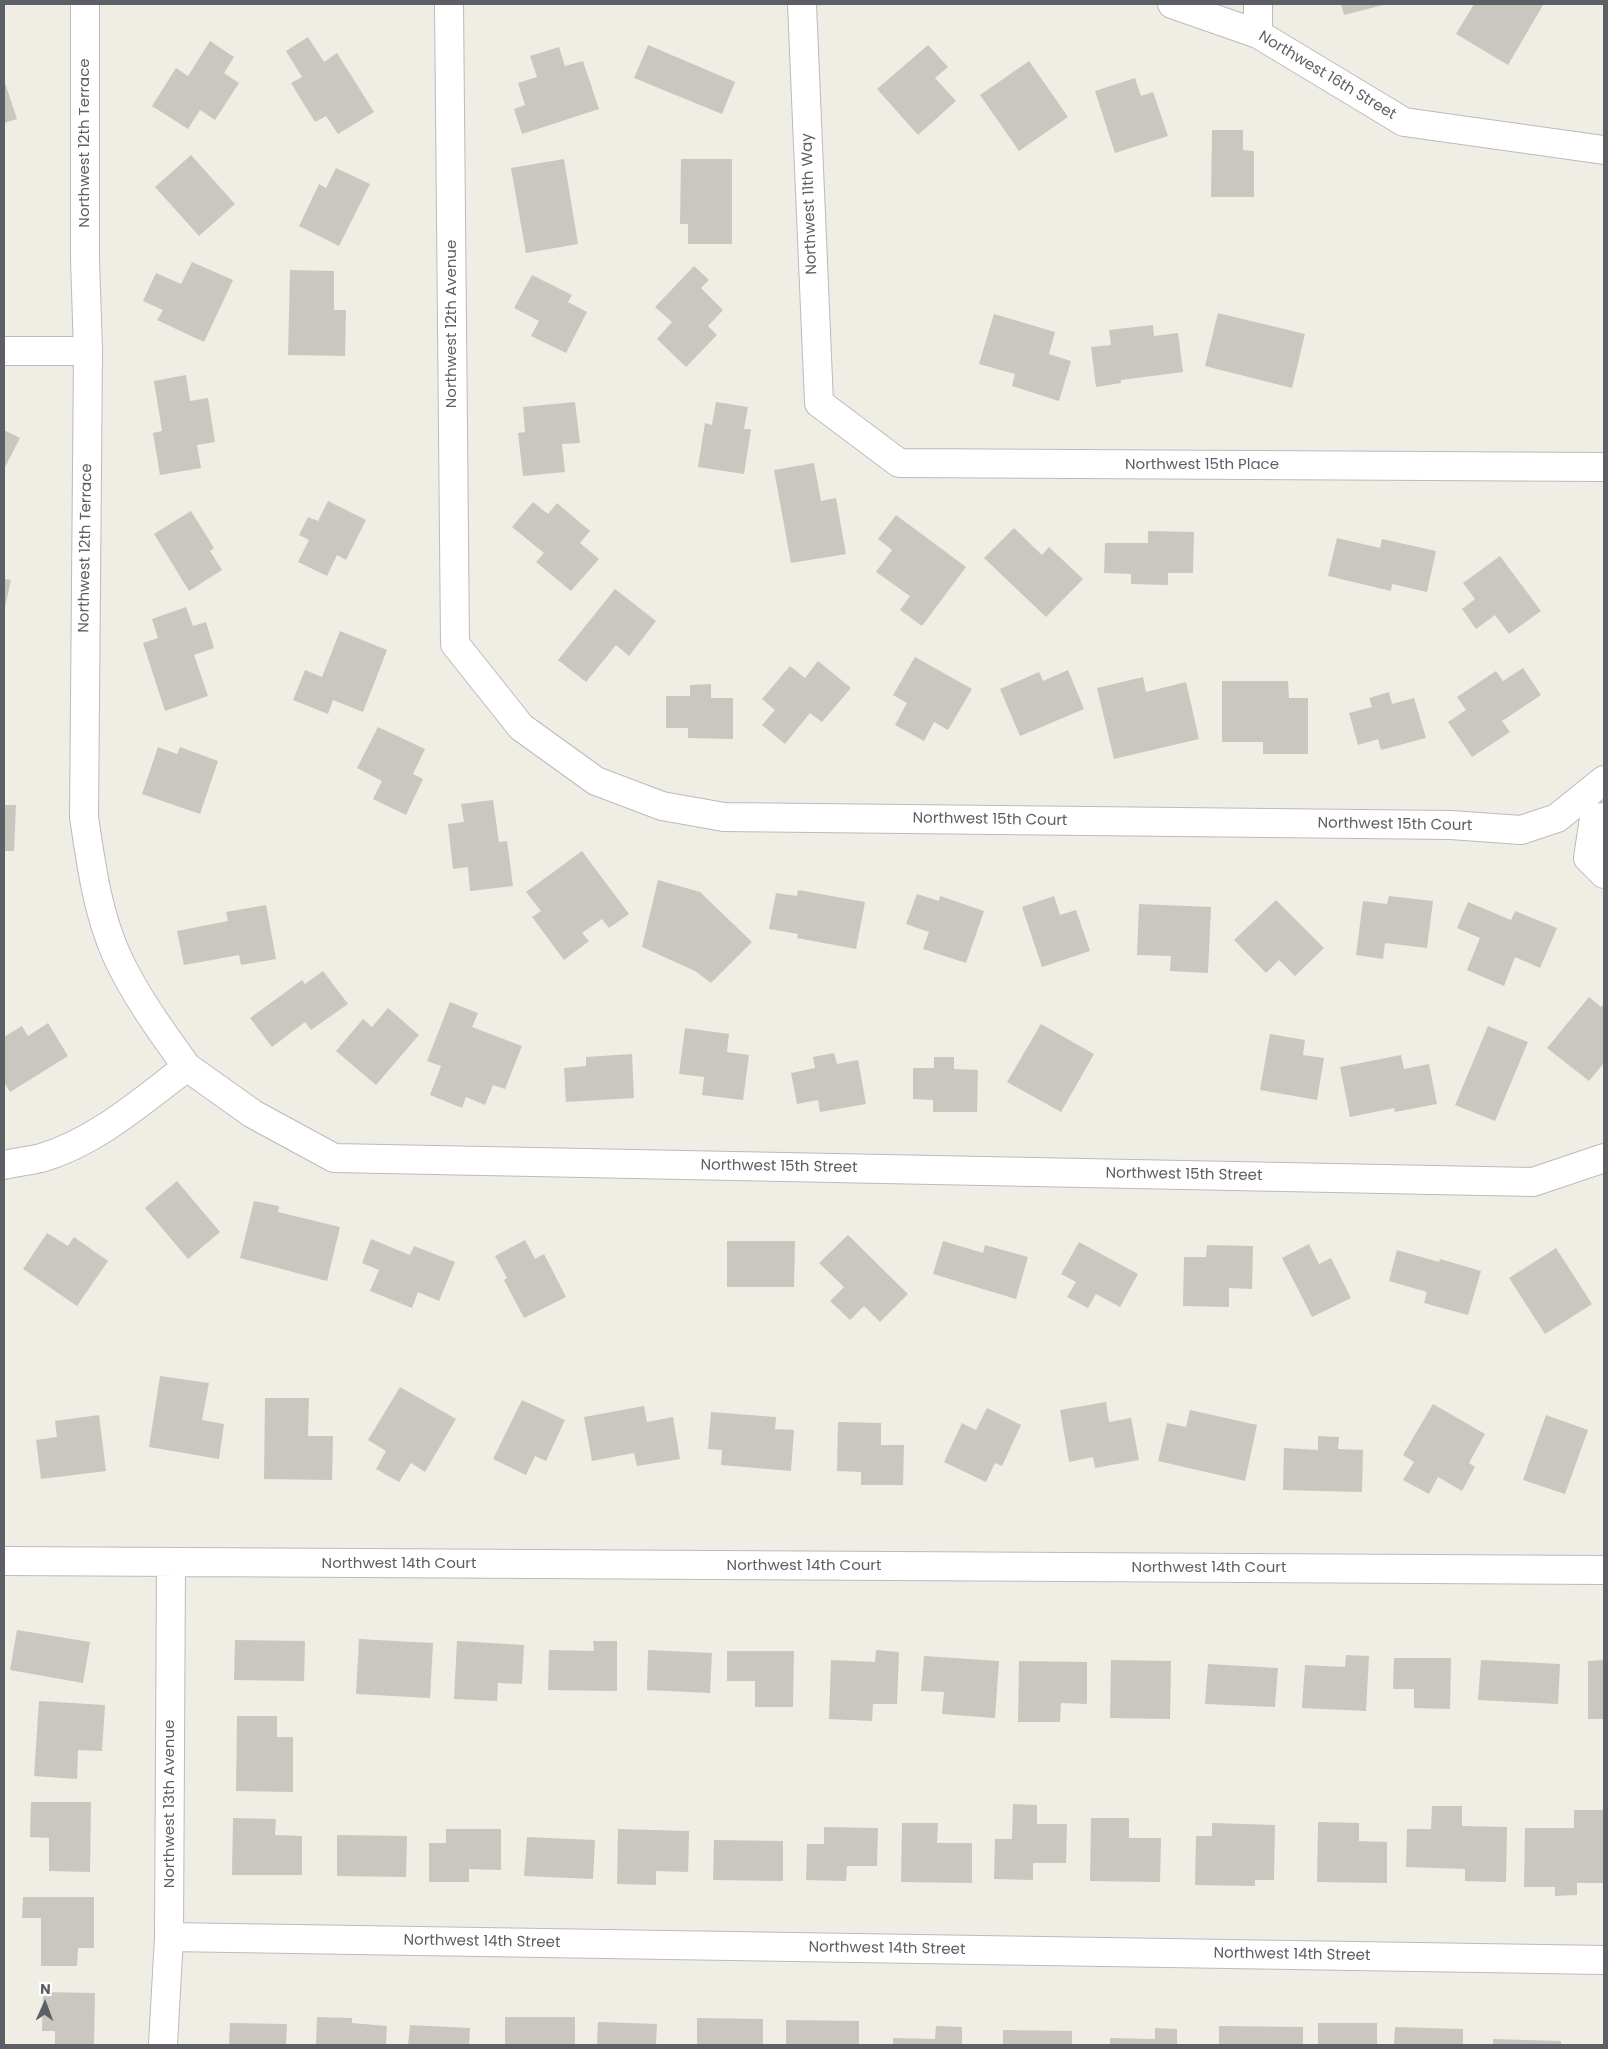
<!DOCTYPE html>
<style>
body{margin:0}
#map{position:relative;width:1608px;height:2049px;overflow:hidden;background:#efede4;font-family:Poppins,sans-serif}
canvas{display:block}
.frame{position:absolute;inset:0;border:5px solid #5c5f65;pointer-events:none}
.north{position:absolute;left:20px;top:1979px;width:50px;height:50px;-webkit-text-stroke:4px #fff;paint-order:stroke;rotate:2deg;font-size:14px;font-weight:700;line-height:20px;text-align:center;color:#5c5f65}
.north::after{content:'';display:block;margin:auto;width:18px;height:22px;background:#5c5f65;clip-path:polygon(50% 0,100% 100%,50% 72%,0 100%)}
</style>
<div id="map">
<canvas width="1608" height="2049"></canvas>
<div class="frame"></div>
<div class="north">N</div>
</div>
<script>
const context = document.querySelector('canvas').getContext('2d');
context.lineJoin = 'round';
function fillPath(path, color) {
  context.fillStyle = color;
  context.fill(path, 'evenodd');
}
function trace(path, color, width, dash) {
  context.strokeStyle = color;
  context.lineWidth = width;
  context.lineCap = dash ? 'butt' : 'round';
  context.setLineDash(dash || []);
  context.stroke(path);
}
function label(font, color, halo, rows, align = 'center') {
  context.font = font + ' Poppins,sans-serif';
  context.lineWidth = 4;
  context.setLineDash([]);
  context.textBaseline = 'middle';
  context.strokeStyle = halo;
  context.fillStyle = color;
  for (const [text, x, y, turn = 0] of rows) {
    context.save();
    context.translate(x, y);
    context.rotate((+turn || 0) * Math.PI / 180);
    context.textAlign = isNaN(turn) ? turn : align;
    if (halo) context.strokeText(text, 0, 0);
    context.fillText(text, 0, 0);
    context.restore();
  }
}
const building = new Path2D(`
 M 1341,4 L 1387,4 L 1344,15 Z
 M 1474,4 L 1543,5 L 1508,65 L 1456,34 Z
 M 308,37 L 324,62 L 337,53 L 374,112 L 338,134 L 326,116 L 315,122 L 291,83 L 302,77 L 286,51 Z
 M 210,41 L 234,57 L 224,73 L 239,83 L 215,120 L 200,110 L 188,129 L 152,106 L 176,68 L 188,76 Z
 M 648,45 L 735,82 L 722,114 L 634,78 Z
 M 928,45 L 948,67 L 935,78 L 956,101 L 918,135 L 877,89 Z
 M 559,47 L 565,66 L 583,61 L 599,109 L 522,134 L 514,109 L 525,105 L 518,83 L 537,77 L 530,56 Z
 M 1029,61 L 1068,117 L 1019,151 L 980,95 Z
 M 1135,78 L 1141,96 L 1153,92 L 1168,136 L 1115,153 L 1095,91 Z
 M 4,80 L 17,119 L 4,123 Z
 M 1212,130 L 1243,130 L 1243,150 L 1254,151 L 1254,197 L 1211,197 Z
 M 191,155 L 235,204 L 199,236 L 155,187 Z
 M 564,159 L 578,244 L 526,253 L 511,168 Z
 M 681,159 L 732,159 L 732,244 L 688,244 L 688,224 L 680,224 Z
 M 336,168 L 370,184 L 339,246 L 299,226 L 319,184 L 326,188 Z
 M 192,262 L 233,280 L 204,342 L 157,320 L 163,310 L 143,301 L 156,273 L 181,284 Z
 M 694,266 L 709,280 L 701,288 L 723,310 L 708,326 L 717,335 L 686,367 L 657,339 L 672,322 L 655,307 Z
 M 290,270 L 334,271 L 334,310 L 346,310 L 345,356 L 288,355 Z
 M 532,275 L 572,295 L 568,302 L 587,312 L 566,353 L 531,336 L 539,321 L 514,308 Z
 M 1218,313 L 1305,334 L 1292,388 L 1205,366 Z
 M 994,314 L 1055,332 L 1049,354 L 1071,361 L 1059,401 L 1012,386 L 1015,374 L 979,364 Z
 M 1153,325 L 1154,336 L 1178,333 L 1183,372 L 1121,380 L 1121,383 L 1096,387 L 1091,347 L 1111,345 L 1109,330 Z
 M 186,375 L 190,401 L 208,398 L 215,442 L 197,445 L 201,468 L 160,475 L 153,433 L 162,431 L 154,381 Z
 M 575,402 L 580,443 L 562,444 L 565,472 L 523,476 L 518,433 L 525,432 L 523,407 Z
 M 716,402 L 748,407 L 744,429 L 751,429 L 744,474 L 698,467 L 705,423 L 712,425 Z
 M 4,430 L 20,438 L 4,469 Z
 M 814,463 L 821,501 L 836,498 L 846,554 L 791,563 L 774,470 Z
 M 328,501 L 366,520 L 346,560 L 337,555 L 327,576 L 298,562 L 309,540 L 299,535 L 308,517 L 318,521 Z
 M 533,502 L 548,514 L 557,503 L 590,531 L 580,543 L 599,559 L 571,591 L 536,562 L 544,553 L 512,527 Z
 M 191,511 L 214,548 L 210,551 L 222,570 L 189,591 L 154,534 Z
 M 896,515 L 966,567 L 922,626 L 900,610 L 910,596 L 876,572 L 892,550 L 878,539 Z
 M 1014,528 L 1042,555 L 1049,547 L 1083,579 L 1046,617 L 984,558 Z
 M 1148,531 L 1194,532 L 1193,573 L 1168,573 L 1168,585 L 1131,584 L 1131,574 L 1104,573 L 1105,543 L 1148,543 Z
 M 1337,538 L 1380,548 L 1382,539 L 1436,551 L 1427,592 L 1392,584 L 1391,591 L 1328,576 Z
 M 1500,556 L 1541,611 L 1509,634 L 1495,615 L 1476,629 L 1462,609 L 1475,599 L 1463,583 Z
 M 4,579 L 11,580 L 5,607 L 4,607 Z
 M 615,589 L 656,621 L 629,656 L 616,645 L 586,682 L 558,660 Z
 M 186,607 L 193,626 L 206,622 L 214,648 L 194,655 L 208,696 L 165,711 L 143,643 L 158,638 L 152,619 Z
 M 340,631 L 387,650 L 363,712 L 333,700 L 328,714 L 293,700 L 305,670 L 322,677 Z
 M 915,657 L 972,689 L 948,730 L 934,722 L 924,741 L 895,725 L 907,703 L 893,695 Z
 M 818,661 L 851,688 L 822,722 L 810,713 L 785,744 L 762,725 L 775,710 L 762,699 L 790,666 L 805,678 Z
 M 1523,668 L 1541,695 L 1502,721 L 1510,732 L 1472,757 L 1448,722 L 1466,710 L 1457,697 L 1496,671 L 1503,681 Z
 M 1068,670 L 1084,709 L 1020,736 L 1000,689 L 1039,672 L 1043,681 Z
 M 1143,677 L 1146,692 L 1186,682 L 1199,739 L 1114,759 L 1097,688 Z
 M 1222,681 L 1288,681 L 1289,698 L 1308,698 L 1308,754 L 1263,754 L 1263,742 L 1222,742 Z
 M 711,684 L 711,698 L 733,698 L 733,739 L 688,738 L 688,728 L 666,728 L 666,696 L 690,696 L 690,685 Z
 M 1389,692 L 1392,704 L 1414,698 L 1426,738 L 1381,750 L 1378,739 L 1358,745 L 1349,713 L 1372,707 L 1369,698 Z
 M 378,727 L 425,749 L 413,774 L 423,779 L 406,815 L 373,799 L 382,781 L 357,768 Z
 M 158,747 L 177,754 L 180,747 L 218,761 L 200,814 L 142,794 Z
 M 493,800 L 499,842 L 507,841 L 513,886 L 470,891 L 468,867 L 453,869 L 448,824 L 464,822 L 461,804 Z
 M 4,805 L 16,805 L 14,851 L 4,851 Z
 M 582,851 L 629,914 L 609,928 L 602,919 L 582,933 L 589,941 L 564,960 L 532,917 L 541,911 L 526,892 Z
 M 658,880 L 700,892 L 752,942 L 711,983 L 695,971 L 642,947 Z
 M 798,890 L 865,902 L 856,949 L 797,938 L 798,934 L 769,929 L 776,893 L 797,896 Z
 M 917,894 L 939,901 L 940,896 L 984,911 L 966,963 L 923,949 L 929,932 L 906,924 Z
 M 1054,896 L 1060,915 L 1076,910 L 1090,951 L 1042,967 L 1022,907 Z
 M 1389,896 L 1433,901 L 1427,948 L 1385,943 L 1383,959 L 1356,955 L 1363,901 L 1387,904 Z
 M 1276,900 L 1324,948 L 1295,976 L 1279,960 L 1266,973 L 1234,940 Z
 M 1468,902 L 1511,920 L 1515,911 L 1557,928 L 1540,968 L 1515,957 L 1504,986 L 1467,970 L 1480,938 L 1457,928 Z
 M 1139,904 L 1211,907 L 1208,973 L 1170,971 L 1171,956 L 1137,955 Z
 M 266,905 L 276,959 L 241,965 L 239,955 L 184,965 L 177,931 L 228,921 L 226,912 Z
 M 323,971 L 348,1004 L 311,1030 L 305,1022 L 272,1047 L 250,1018 L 302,980 L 305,984 Z
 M 1589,997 L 1601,1007 L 1604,1004 L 1604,1063 L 1589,1081 L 1547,1048 Z
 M 450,1002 L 478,1013 L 472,1027 L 522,1046 L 505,1089 L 493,1085 L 485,1105 L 466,1097 L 462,1108 L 430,1095 L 441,1066 L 427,1061 Z
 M 388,1008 L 419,1035 L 376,1085 L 336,1051 L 363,1019 L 372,1027 Z
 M 48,1023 L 68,1056 L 10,1092 L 4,1082 L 4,1037 L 22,1026 L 28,1036 Z
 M 1041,1024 L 1094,1054 L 1061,1112 L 1007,1082 Z
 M 1488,1026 L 1528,1042 L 1495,1121 L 1455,1105 Z
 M 685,1028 L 729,1034 L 727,1052 L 749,1055 L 743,1100 L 702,1095 L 704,1077 L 679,1074 Z
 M 1270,1034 L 1305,1040 L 1303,1055 L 1324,1058 L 1317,1100 L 1260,1090 Z
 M 834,1053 L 837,1064 L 858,1060 L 866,1104 L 820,1112 L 818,1100 L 797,1104 L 791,1073 L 815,1068 L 813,1057 Z
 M 632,1054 L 634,1098 L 566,1102 L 564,1068 L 586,1066 L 586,1057 Z
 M 1401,1055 L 1404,1069 L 1429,1064 L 1437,1104 L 1395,1112 L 1394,1108 L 1350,1117 L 1340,1067 Z
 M 934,1057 L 954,1057 L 954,1069 L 978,1070 L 977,1112 L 933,1112 L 933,1100 L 913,1099 L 913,1068 L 934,1068 Z
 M 177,1181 L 220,1232 L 188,1259 L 145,1208 Z
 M 254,1201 L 279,1206 L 278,1212 L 340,1227 L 327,1281 L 240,1258 Z
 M 47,1233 L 68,1246 L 74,1237 L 108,1261 L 77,1306 L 23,1269 Z
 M 848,1235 L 908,1294 L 880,1322 L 864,1306 L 850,1320 L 830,1301 L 844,1287 L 819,1263 Z
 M 371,1239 L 410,1255 L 414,1246 L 455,1262 L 439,1301 L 418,1292 L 412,1308 L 370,1291 L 379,1270 L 362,1263 Z
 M 525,1240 L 535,1259 L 544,1254 L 566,1297 L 524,1318 L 504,1280 L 507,1278 L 495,1256 Z
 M 727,1241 L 795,1241 L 794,1287 L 727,1287 Z
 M 943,1241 L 983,1253 L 985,1245 L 1028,1257 L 1016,1299 L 933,1274 Z
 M 1079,1242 L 1138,1274 L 1120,1307 L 1096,1294 L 1088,1308 L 1067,1297 L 1076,1282 L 1061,1274 Z
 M 1309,1244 L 1319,1264 L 1331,1258 L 1351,1298 L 1312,1317 L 1282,1258 Z
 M 1207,1245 L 1253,1246 L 1252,1289 L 1229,1288 L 1229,1307 L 1183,1306 L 1184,1257 L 1206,1257 Z
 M 1556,1248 L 1592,1304 L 1545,1334 L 1509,1278 Z
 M 1397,1250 L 1439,1262 L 1440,1259 L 1481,1271 L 1468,1315 L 1424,1303 L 1427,1292 L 1389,1281 Z
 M 160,1376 L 209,1383 L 202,1420 L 224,1424 L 219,1459 L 149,1447 Z
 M 400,1387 L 456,1419 L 425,1472 L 411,1463 L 399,1482 L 376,1469 L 386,1451 L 368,1440 Z
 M 265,1398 L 309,1398 L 308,1436 L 333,1436 L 332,1480 L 264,1479 Z
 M 522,1400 L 565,1420 L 546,1461 L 535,1456 L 526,1475 L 493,1459 Z
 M 1106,1402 L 1109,1422 L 1131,1418 L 1139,1460 L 1095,1468 L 1093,1457 L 1069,1462 L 1060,1410 Z
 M 1433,1404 L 1485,1434 L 1469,1463 L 1475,1467 L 1462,1491 L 1438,1477 L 1429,1494 L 1403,1480 L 1414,1462 L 1403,1455 Z
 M 644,1406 L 647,1422 L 673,1417 L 680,1459 L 637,1466 L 634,1453 L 592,1461 L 584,1417 Z
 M 987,1408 L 1021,1425 L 1002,1466 L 995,1463 L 986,1482 L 944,1462 L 962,1423 L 976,1430 Z
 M 1190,1410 L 1257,1425 L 1245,1481 L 1158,1461 L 1167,1423 L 1186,1427 Z
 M 711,1412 L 776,1417 L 775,1429 L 794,1430 L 791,1471 L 721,1465 L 722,1450 L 708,1449 Z
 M 99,1415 L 106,1471 L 41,1479 L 36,1440 L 57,1437 L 55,1421 Z
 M 1546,1415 L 1588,1430 L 1565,1494 L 1523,1480 Z
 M 838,1422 L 881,1423 L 881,1445 L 904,1445 L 903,1485 L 861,1485 L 861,1472 L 837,1471 Z
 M 1318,1436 L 1339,1437 L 1338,1449 L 1363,1450 L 1362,1492 L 1283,1490 L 1284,1448 L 1318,1450 Z
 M 17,1630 L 90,1642 L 83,1683 L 10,1670 Z
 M 359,1639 L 433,1643 L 430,1698 L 356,1694 Z
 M 235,1640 L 305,1641 L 304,1681 L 234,1680 Z
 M 457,1641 L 524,1645 L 522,1684 L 498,1683 L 497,1701 L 454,1699 Z
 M 593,1641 L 617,1641 L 617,1691 L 548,1690 L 549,1650 L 594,1651 Z
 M 648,1650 L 712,1653 L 710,1693 L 647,1690 Z
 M 876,1650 L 899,1652 L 897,1704 L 873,1704 L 872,1721 L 829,1719 L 831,1660 L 875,1662 Z
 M 727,1651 L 794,1651 L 793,1707 L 755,1707 L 755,1681 L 727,1681 Z
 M 1346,1655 L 1369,1656 L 1366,1711 L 1302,1708 L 1305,1665 L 1345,1667 Z
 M 924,1656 L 999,1661 L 995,1718 L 942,1714 L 944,1692 L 921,1691 Z
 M 1394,1658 L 1451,1658 L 1450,1709 L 1414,1708 L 1414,1689 L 1393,1689 Z
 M 1111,1660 L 1171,1661 L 1170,1719 L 1110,1718 Z
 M 1481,1660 L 1560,1664 L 1558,1704 L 1478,1700 Z
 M 1604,1660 L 1604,1719 L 1588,1719 L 1588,1661 Z
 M 1019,1661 L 1087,1662 L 1087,1704 L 1061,1703 L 1060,1722 L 1018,1722 Z
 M 1208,1664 L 1278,1668 L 1275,1707 L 1205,1704 Z
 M 39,1701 L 105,1705 L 102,1751 L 78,1750 L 77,1779 L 34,1776 Z
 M 237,1716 L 277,1716 L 277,1737 L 293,1737 L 293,1792 L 236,1791 Z
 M 31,1802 L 91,1802 L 90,1872 L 49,1871 L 49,1838 L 30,1837 Z
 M 1013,1804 L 1037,1805 L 1037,1824 L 1067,1824 L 1066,1863 L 1033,1863 L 1033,1880 L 994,1879 L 995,1839 L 1012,1839 Z
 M 1432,1806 L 1462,1806 L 1462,1826 L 1507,1827 L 1506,1882 L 1465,1881 L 1465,1869 L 1406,1867 L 1407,1829 L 1431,1829 Z
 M 1574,1810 L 1604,1810 L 1604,1883 L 1577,1883 L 1577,1895 L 1555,1896 L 1555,1887 L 1524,1887 L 1525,1828 L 1574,1828 Z
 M 233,1818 L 276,1819 L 275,1835 L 302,1836 L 302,1875 L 232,1875 Z
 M 1091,1818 L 1129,1818 L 1129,1838 L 1161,1838 L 1160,1882 L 1090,1881 Z
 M 1318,1822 L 1359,1823 L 1359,1841 L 1387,1842 L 1387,1883 L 1317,1882 Z
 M 902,1823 L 938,1823 L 937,1843 L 972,1843 L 972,1883 L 901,1882 Z
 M 1212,1823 L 1275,1825 L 1274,1880 L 1255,1880 L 1255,1886 L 1195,1885 L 1196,1836 L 1212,1836 Z
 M 824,1827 L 878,1828 L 877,1866 L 847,1866 L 846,1881 L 806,1880 L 807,1844 L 824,1844 Z
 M 446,1829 L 501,1829 L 501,1870 L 469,1869 L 469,1882 L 429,1882 L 429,1843 L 446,1843 Z
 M 618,1829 L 689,1831 L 688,1872 L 656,1871 L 656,1885 L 617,1884 Z
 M 337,1835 L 407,1836 L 406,1877 L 337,1876 Z
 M 527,1837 L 595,1840 L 593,1879 L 524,1876 Z
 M 714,1840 L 783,1841 L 783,1881 L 713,1880 Z
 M 23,1897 L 94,1897 L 94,1948 L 78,1948 L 77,1966 L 41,1966 L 41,1918 L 22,1918 Z
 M 43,1992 L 95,1993 L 94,2045 L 55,2045 L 55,2031 L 42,2031 Z
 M 317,2017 L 352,2018 L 352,2023 L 387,2026 L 386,2045 L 316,2045 Z
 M 505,2017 L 575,2017 L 575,2045 L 505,2045 Z
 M 697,2018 L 763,2019 L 763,2045 L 697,2045 Z
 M 786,2020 L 859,2021 L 859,2045 L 786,2045 Z
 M 598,2022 L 657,2024 L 656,2045 L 597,2045 Z
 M 230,2023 L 287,2024 L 286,2045 L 229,2045 Z
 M 1318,2023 L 1377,2023 L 1377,2045 L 1318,2045 Z
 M 410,2025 L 470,2028 L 469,2045 L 408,2045 Z
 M 936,2026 L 962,2027 L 962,2045 L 893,2045 L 893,2038 L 935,2039 Z
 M 1219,2026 L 1303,2027 L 1303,2045 L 1219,2045 Z
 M 1395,2027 L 1463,2029 L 1463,2045 L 1394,2045 Z
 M 1155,2028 L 1177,2029 L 1177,2045 L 1110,2045 L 1110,2038 L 1155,2039 Z
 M 1003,2030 L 1072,2031 L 1072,2045 L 1003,2045 Z
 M 1493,2039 L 1561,2041 L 1561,2045 L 1493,2045 Z`);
const minor = new Path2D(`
 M 85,4 L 85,259 L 88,351 L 84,817 C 91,863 97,911 116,954 C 134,994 161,1031 187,1067
 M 449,4 L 455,644 L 521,727 L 596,781 L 662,806 L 724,817 L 1451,825 L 1521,830 L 1557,818 L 1604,780
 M 802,4 L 819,403 L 899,463 L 1604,467
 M 1172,4 L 1258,34 L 1404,122 L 1604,150
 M 1258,34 L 1258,4
 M 4,351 L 88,351
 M 1604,817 L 1594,818 L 1588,858 L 1604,874
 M 4,1165 C 16,1162 29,1161 41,1158 C 96,1142 142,1101 187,1067 L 253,1114 L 334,1158 L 1533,1182 L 1604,1158
 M 4,1561 L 1604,1570
 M 169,1937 L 1604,1960
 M 163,2045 L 169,1937 L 171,1563`);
const streetNames = [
 ["Northwest 16th Street",1327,76,31],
 ["Northwest 12th Terrace",85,143,-90],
 ["Northwest 11th Way",810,204,-92],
 ["Northwest 12th Avenue",452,324,-90],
 ["Northwest 15th Place",1202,465],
 ["Northwest 12th Terrace",86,548,-89],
 ["Northwest 15th Court",990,820,1],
 ["Northwest 15th Court",1395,825,1],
 ["Northwest 15th Street",779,1167,1],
 ["Northwest 15th Street",1184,1175,1],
 ["Northwest 14th Court",399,1564],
 ["Northwest 14th Court",804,1566],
 ["Northwest 14th Court",1209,1568],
 ["Northwest 13th Avenue",170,1804,-90],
 ["Northwest 14th Street",482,1942,1],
 ["Northwest 14th Street",887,1949,1],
 ["Northwest 14th Street",1292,1955,1]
];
fillPath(building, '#cac7c1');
trace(minor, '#b9bbc0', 30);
trace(minor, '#fff', 28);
label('15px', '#5c5f65', '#fff', streetNames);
</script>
